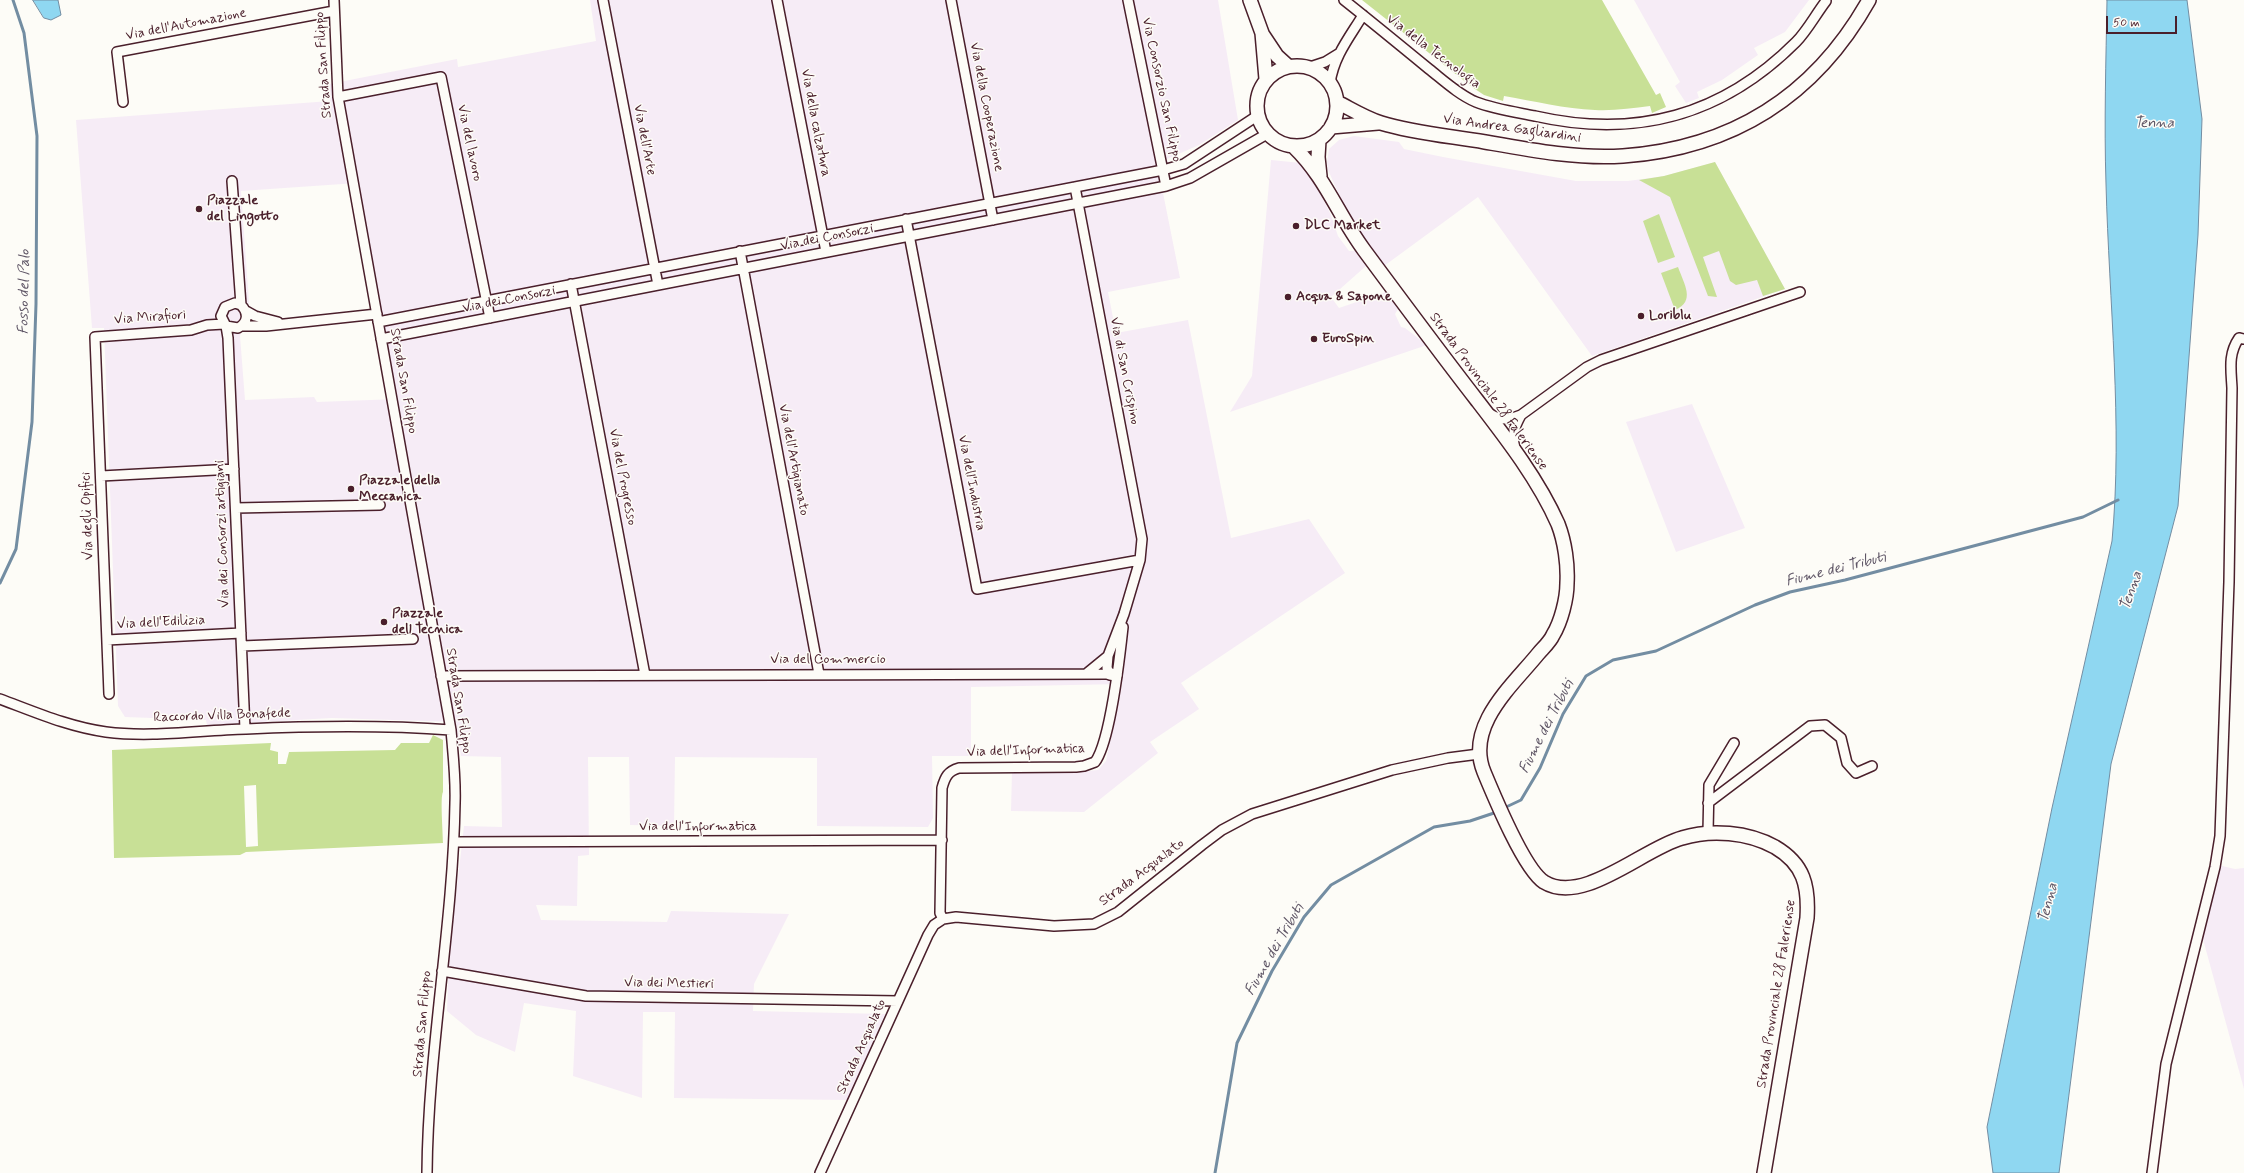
<!DOCTYPE html>
<style>
body{margin:0}
#map{position:relative;width:2244px;height:1173px;overflow:hidden;background:#fdfcf7;font-family:Mynerve,sans-serif}
canvas{display:block}
.scale{position:absolute;left:2106px;top:16px;width:71px;height:18px;box-sizing:border-box;border:2px solid #4a1f2b;border-top:0;padding-left:5px;font-size:12px;line-height:14px;white-space:nowrap;color:#4a1f2b;-webkit-text-stroke:3px #fdfcf7;paint-order:stroke}
</style>
<div id="map">
<canvas width="2244" height="1173"></canvas>
<div class="scale">50 m</div>
</div>
<script>
const context = document.querySelector('canvas').getContext('2d');
context.lineJoin = 'round';
function fillPath(path, color) {
  context.fillStyle = color;
  context.fill(path, 'evenodd');
}
function trace(path, color, width, dash) {
  context.strokeStyle = color;
  context.lineWidth = width;
  context.lineCap = dash ? 'butt' : 'round';
  context.setLineDash(dash || []);
  context.stroke(path);
}
function label(font, color, halo, rows, align = 'center') {
  context.font = font + ' Mynerve,sans-serif';
  context.lineWidth = 3;
  context.setLineDash([]);
  context.textBaseline = 'middle';
  context.strokeStyle = halo;
  context.fillStyle = color;
  for (const [text, x, y, turn = 0] of rows) {
    context.save();
    context.translate(x, y);
    context.rotate((+turn || 0) * Math.PI / 180);
    context.textAlign = isNaN(turn) ? turn : align;
    if (halo) context.strokeText(text, 0, 0);
    context.fillText(text, 0, 0);
    context.restore();
  }
}
const built = new Path2D(`
 M 590,0 L 1218,0 L 1238,120 L 1199,145 L 1167,159 L 1174,190 L 1163,193 L 1180,278 L 1108,292 L 1116,333 L 1188,320 L 1231,538 L 1309,519 L 1345,573 L 1181,683 L 1199,709 L 1150,742 L 1158,753 L 1084,812 L 1011,811 L 1012,771 L 1087,771 L 1098,770 L 1106,761 L 1122,684 L 971,687 L 971,756 L 932,756 L 933,818 L 928,827 L 817,826 L 817,758 L 675,757 L 674,826 L 630,825 L 629,757 L 588,757 L 589,855 L 578,856 L 577,906 L 536,905 L 541,920 L 667,922 L 671,911 L 789,914 L 754,984 L 753,1011 L 885,1014 L 848,1100 L 674,1098 L 675,1012 L 643,1012 L 642,1098 L 573,1076 L 576,1011 L 524,1003 L 515,1052 L 476,1035 L 447,1011 L 449,956 L 464,826 L 502,827 L 501,757 L 461,756 L 456,722 L 332,718 L 207,725 L 206,720 L 125,717 L 118,706 L 104,328 L 92,328 L 76,120 L 330,101 L 329,84 L 457,59 L 458,67 L 596,41 ZM 357,183 L 397,399 L 317,402 L 314,397 L 245,400 L 240,336 L 249,302 L 241,191 Z
 M 1634,0 L 1809,0 L 1785,32 L 1754,48 L 1758,55 L 1722,80 L 1697,92 L 1699,98 L 1686,103 L 1675,86 L 1680,82 Z
 M 1354,136 L 1399,142 L 1404,149 L 1443,157 L 1576,181 L 1628,181 L 1664,176 L 1715,162 L 1785,289 L 1592,356 L 1478,197 L 1384,266 L 1345,208 L 1328,170 L 1327,162 L 1329,149 L 1339,140 Z
 M 1271,160 L 1301,163 L 1313,180 L 1331,215 L 1338,236 L 1349,251 L 1355,251 L 1366,266 L 1331,297 L 1339,308 L 1386,292 L 1398,309 L 1395,314 L 1401,327 L 1405,328 L 1427,345 L 1230,412 L 1252,376 Z
 M 1692,404 L 1745,528 L 1676,552 L 1626,422 Z
 M 2218,865 L 2235,869 L 2244,868 L 2244,1089 L 2201,932 Z`);
const green = new Path2D(`
 M 1362,0 L 1602,0 L 1656,95 L 1660,93 L 1666,107 L 1652,113 L 1650,106 C 1632,108 1614,111 1595,110 C 1565,109 1534,101 1504,96 L 1503,101 L 1484,95 L 1472,87 Z
 M 1715,162 L 1785,289 L 1763,296 L 1757,280 L 1736,285 L 1730,281 L 1719,251 L 1703,257 L 1717,297 L 1708,296 L 1670,197 L 1639,180 L 1664,176 Z
 M 1659,214 L 1675,257 L 1658,263 L 1643,221 Z
 M 1678,267 C 1684,284 1696,301 1675,310 L 1661,273 Z
 M 433,735 L 443,740 L 443,792 C 440,797 443,832 443,843 L 246,852 L 240,855 L 114,858 L 112,750 L 271,743 L 270,750 L 278,752 L 278,764 L 286,764 L 289,752 L 395,750 L 401,743 L 429,743 ZM 256,785 L 258,846 L 246,847 L 244,786 Z`);
const water = new Path2D(`
 M 33,0 L 58,0 L 61,15 L 51,20 L 44,18 Z
 M 2107,0 L 2187,0 L 2202,119 L 2198,235 L 2178,506 L 2111,764 L 2059,1173 L 1993,1173 L 1987,1127 L 2052,808 L 2112,541 C 2123,424 2109,302 2106,184 C 2104,123 2106,61 2107,0 Z`);
const stream = new Path2D(`
 M 0,583 L 16,549 L 32,422 L 36,304 L 37,136 L 24,33 L 13,0
 M 1504,808 L 1521,800 L 1540,768 L 1563,714 L 1586,676 L 1613,660 L 1656,651 L 1755,605 L 1790,592 L 1845,580 L 2083,517 L 2118,500
 M 1215,1173 L 1237,1043 L 1272,971 L 1304,917 L 1331,885 L 1434,827 L 1470,821 L 1497,812`);
const minor = new Path2D(`
 M 334,0 L 338,97 L 451,730 C 453,754 456,779 455,803 C 453,927 428,1049 427,1173
 M 603,0 L 658,285
 M 777,0 L 826,252
 M 951,0 L 993,220
 M 1128,0 L 1166,186
 M 1344,0 C 1373,23 1401,46 1429,69 C 1443,80 1459,95 1476,102 C 1494,109 1515,112 1535,116 C 1636,139 1722,116 1796,42 C 1807,31 1816,14 1826,1
 M 1310,67 L 1325,62 L 1338,54
 M 1330,83 C 1334,56 1349,38 1363,15
 M 338,97 L 441,77 L 490,318
 M 123,102 L 117,52 L 334,11
 M 232,181 L 241,305 C 249,313 248,323 238,328 L 226,326 L 221,316 L 225,307 L 235,303 L 241,305
 M 1075,187 L 1142,539 L 1140,560 L 1124,614 L 1108,656 L 1086,674
 M 906,219 L 977,589 L 1140,560
 M 740,251 L 819,674
 M 571,284 L 645,675
 M 246,311 L 255,316 L 278,322
 M 378,322 L 1163,170 L 1184,164 L 1257,116
 M 226,326 L 228,338 L 245,729
 M 242,326 L 266,326 L 377,314
 M 381,339 L 1166,186 L 1190,178 L 1267,134
 M 1490,414 C 1502,421 1509,420 1521,415 L 1587,367 L 1601,360 L 1800,292
 M 1515,448 C 1511,435 1515,426 1521,415
 M 101,476 L 234,469
 M 236,508 L 380,505
 M 107,640 L 241,633
 M 242,646 L 413,639
 M 441,676 L 1110,674 L 1107,668 L 1108,656
 M 109,694 L 95,337 L 191,330 L 207,325 L 224,324
 M 0,699 C 35,712 69,727 106,732 C 152,738 200,730 246,729 C 314,726 383,725 451,730
 M 1708,803 L 1810,726 L 1825,725 L 1841,738 L 1847,763 L 1856,773 L 1872,766
 M 1708,832 L 1709,785 L 1734,743
 M 454,842 L 942,840
 M 943,919 L 940,913 L 942,788 C 945,777 948,771 959,768 L 1076,767 L 1084,766 L 1095,762 C 1110,742 1120,655 1123,627
 M 442,971 L 586,996 L 898,1001
 M 820,1173 L 928,935 L 934,925 L 943,919 L 956,917 L 1054,926 L 1094,924 L 1118,912 L 1202,845 L 1222,830 L 1252,814 L 1392,770 L 1448,758 L 1479,754
 M 2152,1173 L 2166,1064 L 2215,867 L 2220,836 L 2229,582 L 2232,388 C 2231,369 2228,354 2239,338 L 2244,339`);
const tertiary = new Path2D(`
 M 1110,674 L 1116,675`);
const secondary = new Path2D(`
 M 1250,0 L 1262,33 L 1266,79
 M 1263,35 L 1277,56 L 1288,66
 M1257 106a40 40 0 1 1 80 0a40 40 0 1 1-80 0Z
 M 1337,102 C 1351,109 1365,118 1381,123 C 1414,133 1450,136 1485,142 C 1530,150 1577,159 1623,156 C 1732,148 1815,96 1869,0
 M 1331,127 L 1378,123
 M 1319,140 L 1318,157 L 1320,176
 M 1294,147 C 1326,178 1338,215 1364,250 C 1401,300 1438,350 1476,399 C 1506,438 1538,479 1558,524 C 1565,542 1568,565 1567,583 C 1567,599 1561,622 1553,635 C 1550,642 1543,648 1538,654 C 1512,686 1465,726 1484,772 C 1494,796 1524,869 1544,882 C 1583,906 1644,848 1682,838 C 1711,829 1748,832 1775,847 C 1804,864 1809,886 1807,918 L 1764,1173`);
const markers = [
 [199,209,4,"#4a1f2b"],
 [1296,226,4,"#4a1f2b"],
 [1288,297,4,"#4a1f2b"],
 [1641,316,4,"#4a1f2b"],
 [1314,339,4,"#4a1f2b"],
 [351,489,4,"#4a1f2b"],
 [384,622,4,"#4a1f2b"]
];
const streetNames = [
 ["Via dell'Automazione",186,25,-11],
 ["Via della Tecnologia",1433,52,37],
 ["Strada San Filippo",324,65,-94],
 ["Via Consorzio San Filippo",1161,90,78],
 ["Via della Cooperazione",986,107,79],
 ["Via della calzatura",815,123,79],
 ["Via Andrea Gagliardini",1512,129,8],
 ["Via dell'Arte",644,140,79],
 ["Via del lavoro",469,143,78],
 ["Via dei Consorzi",827,238,-11],
 ["Via dei Consorzi",509,300,-11],
 ["Via Mirafiori",150,318,-4],
 ["Via di San Crispino",1124,371,79],
 ["Strada San Filippo",403,381,80],
 ["Strada Provinciale 28 Faleriense",1488,392,54],
 ["Via dell'Artigianato",793,460,79],
 ["Via del Progresso",622,477,79],
 ["Via dell'Industria",971,483,79],
 ["Via degli Opifici",88,516,-92],
 ["Via dei Consorzi artigiani",223,534,-92],
 ["Via dell'Edilizia",161,623,-3],
 ["Via del Commercio",828,660],
 ["Strada San Filippo",458,701,81],
 ["Raccordo Villa Bonafede",222,716,-2],
 ["Via dell'Informatica",1026,751,-2],
 ["Via dell'Informatica",698,827],
 ["Strada Acqualato",1142,873,-37],
 ["Via dei Mestieri",669,984,1],
 ["Strada Provinciale 28 Faleriense",1777,994,-81],
 ["Strada San Filippo",423,1024,-85],
 ["Strada Acqualato",862,1047,-66]
];
const poiNames = [
 ["Piazzale",207,201],
 ["del Lingotto",207,217],
 ["DLC Market",1304,226],
 ["Acqua & Sapone",1296,297],
 ["Loriblu",1649,316],
 ["EuroSpin",1322,339],
 ["Piazzale della",359,481],
 ["Meccanica",359,497],
 ["Piazzale",392,614],
 ["dell Tecnica",392,630]
];
const waterNames = [
 ["Tenna",2154,124],
 ["Fosso del Palo",25,292,-89],
 ["Fiume dei Tributi",1836,570,-14],
 ["Tenna",2132,591,-70],
 ["Fiume dei Tributi",1547,727,-63],
 ["Tenna",2049,903,-75],
 ["Fiume dei Tributi",1275,950,-60]
];
fillPath(built, '#f6ecf6');
fillPath(green, '#c8e096');
fillPath(water, '#8fd7f1');
trace(water, '#738da2', 1);
trace(stream, '#738da2', 3);
trace(minor, '#4a1f2b', 12);
trace(tertiary, '#4a1f2b', 14);
trace(secondary, '#4a1f2b', 16);
trace(minor, '#fdfcf7', 9);
trace(tertiary, '#fdfcf7', 11);
trace(secondary, '#fdfcf7', 13);
for (const [x, y, r, color] of markers) {
  const dot = new Path2D();
  dot.arc(x, y, r, 0, 2 * Math.PI);
  context.fillStyle = color;
  context.fill(dot);
  trace(dot, '#fdfcf7', 1.5);
}
label('14px', '#4a1f2b', '#fdfcf7', streetNames);
label('bold 14px', '#4a1f2b', '#fdfcf7', poiNames, 'left');
label('italic 15px', '#5f5666', '#fdfcf7', waterNames);
</script>
